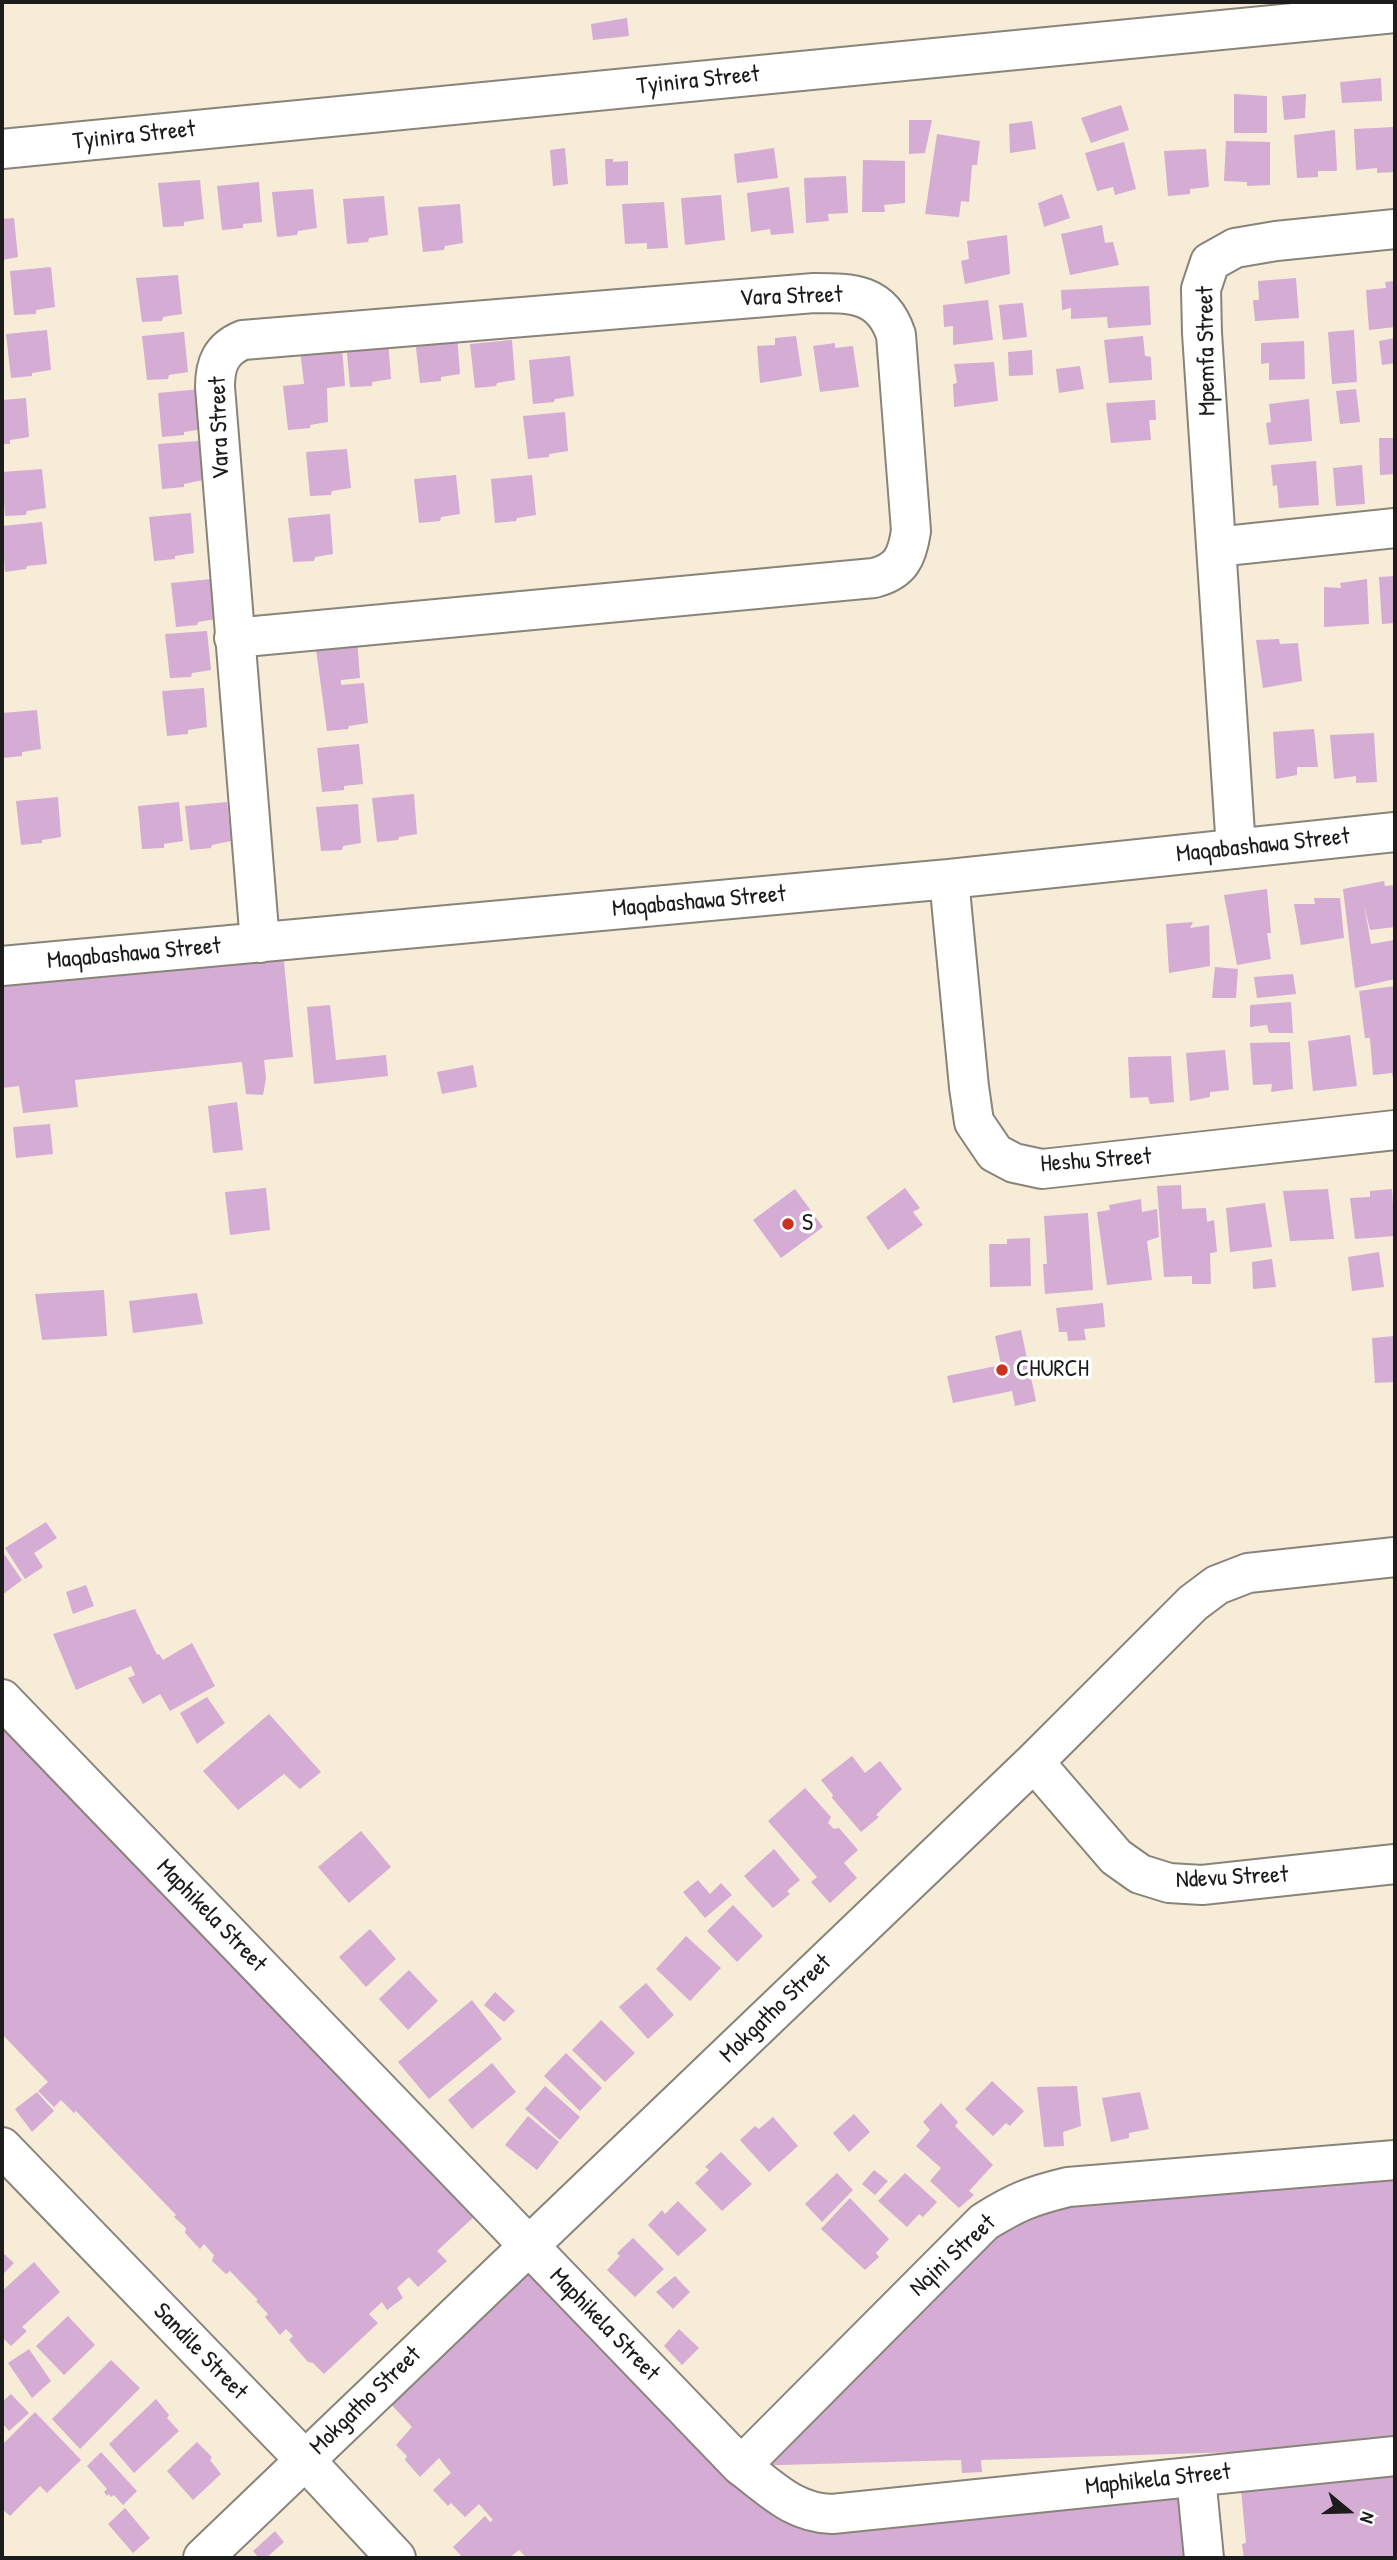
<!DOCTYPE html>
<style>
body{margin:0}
#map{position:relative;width:1397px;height:2560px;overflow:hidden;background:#f6ecd8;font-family:"Patrick Hand",sans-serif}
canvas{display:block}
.frame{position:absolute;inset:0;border:4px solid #1c1c1c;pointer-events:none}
.north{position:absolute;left:1313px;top:2476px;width:70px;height:70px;-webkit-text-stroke:5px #fff;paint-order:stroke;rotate:109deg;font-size:19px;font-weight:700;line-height:28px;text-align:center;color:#1c1c1c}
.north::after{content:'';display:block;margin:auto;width:24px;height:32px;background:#1c1c1c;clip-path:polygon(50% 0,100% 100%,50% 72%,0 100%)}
</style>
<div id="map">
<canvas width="1397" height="2560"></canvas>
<div class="frame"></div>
<div class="north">N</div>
</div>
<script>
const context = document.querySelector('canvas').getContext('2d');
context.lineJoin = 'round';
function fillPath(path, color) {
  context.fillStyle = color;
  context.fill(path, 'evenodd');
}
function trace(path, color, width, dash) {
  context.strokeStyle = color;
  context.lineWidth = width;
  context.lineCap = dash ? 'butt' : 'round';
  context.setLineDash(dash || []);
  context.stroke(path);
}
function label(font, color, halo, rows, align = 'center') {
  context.font = font + ' "Patrick Hand",sans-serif';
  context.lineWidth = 7;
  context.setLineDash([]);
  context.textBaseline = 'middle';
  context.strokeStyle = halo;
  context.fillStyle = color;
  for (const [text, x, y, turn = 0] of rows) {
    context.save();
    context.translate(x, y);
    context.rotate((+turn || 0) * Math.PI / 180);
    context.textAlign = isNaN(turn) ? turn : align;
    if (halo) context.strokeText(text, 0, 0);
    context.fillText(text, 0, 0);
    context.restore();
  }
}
const building = new Path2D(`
 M 627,18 L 629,36 L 593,40 L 591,24 Z
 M 1381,78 L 1382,101 L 1342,103 L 1340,82 Z
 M 1234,94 L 1267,96 L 1267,133 L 1234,133 Z
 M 1306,94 L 1305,118 L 1284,120 L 1282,96 Z
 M 1121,105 L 1129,130 L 1091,143 L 1081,118 Z
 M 909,120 L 932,120 L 925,153 L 909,154 Z
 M 1032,121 L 1036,149 L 1010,153 L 1009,124 Z
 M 1395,127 L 1395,172 L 1377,173 L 1377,168 L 1356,170 L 1354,129 Z
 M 1335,130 L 1337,171 L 1318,171 L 1318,177 L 1297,178 L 1294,135 Z
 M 937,134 L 980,141 L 977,165 L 972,165 L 969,202 L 961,201 L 959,217 L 925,214 Z
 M 1226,141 L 1270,142 L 1270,185 L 1247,186 L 1247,182 L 1224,181 Z
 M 1124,142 L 1136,189 L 1115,195 L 1113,187 L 1097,191 L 1085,153 Z
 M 565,148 L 568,184 L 553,186 L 550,150 Z
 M 774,148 L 778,178 L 737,183 L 734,154 Z
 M 1206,149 L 1209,187 L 1190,189 L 1190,194 L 1168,196 L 1164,151 Z
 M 605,159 L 613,159 L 613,162 L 628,161 L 628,185 L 606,186 Z
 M 863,160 L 905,161 L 905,203 L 884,205 L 885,212 L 862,212 Z
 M 846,176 L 848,213 L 828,214 L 829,221 L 806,223 L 804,178 Z
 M 200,180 L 204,219 L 184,222 L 184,226 L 163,227 L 158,183 Z
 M 259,182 L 262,222 L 243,224 L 243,228 L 222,230 L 217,186 Z
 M 789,187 L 794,233 L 771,235 L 770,229 L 751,232 L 747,193 Z
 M 313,189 L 317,228 L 298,231 L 297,235 L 277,237 L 272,192 Z
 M 1062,194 L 1070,218 L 1044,227 L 1038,203 Z
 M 721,195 L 725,240 L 685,245 L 681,198 Z
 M 384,196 L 388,235 L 369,238 L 368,242 L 347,244 L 343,199 Z
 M 664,202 L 668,248 L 647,249 L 647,243 L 625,244 L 622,204 Z
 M 460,204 L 463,243 L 445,246 L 444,250 L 423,252 L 418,207 Z
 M 14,218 L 18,257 L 2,260 L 2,219 Z
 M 1102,225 L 1105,243 L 1113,242 L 1119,265 L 1070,275 L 1061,234 Z
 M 1007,235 L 1010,274 L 965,284 L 961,261 L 969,259 L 967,241 Z
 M 51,267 L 55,307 L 36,310 L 36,314 L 14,315 L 10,271 Z
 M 178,275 L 182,314 L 163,317 L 162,321 L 142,322 L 136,278 Z
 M 1296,278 L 1299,318 L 1255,321 L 1253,300 L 1259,300 L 1258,281 Z
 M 1395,281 L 1395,327 L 1369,330 L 1366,290 L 1386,288 L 1385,282 Z
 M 1149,286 L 1151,325 L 1108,328 L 1107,317 L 1071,319 L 1071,308 L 1062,310 L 1061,290 Z
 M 988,300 L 993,340 L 953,345 L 953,326 L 944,327 L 943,305 Z
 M 1023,303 L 1027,337 L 1003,340 L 999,305 Z
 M 47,330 L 51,370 L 32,373 L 32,376 L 11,378 L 6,334 Z
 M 1354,330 L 1357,382 L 1332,384 L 1328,332 Z
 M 184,332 L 188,372 L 169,375 L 168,379 L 147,380 L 142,336 Z
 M 457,335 L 460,374 L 441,377 L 441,381 L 420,383 L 415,339 Z
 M 796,336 L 802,376 L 760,383 L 757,346 L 775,345 L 775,338 Z
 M 1143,336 L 1145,356 L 1151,357 L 1152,380 L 1109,383 L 1104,340 Z
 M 1395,338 L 1395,363 L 1382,365 L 1379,341 Z
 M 388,340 L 391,379 L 372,382 L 372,386 L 350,387 L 346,343 Z
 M 512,340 L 515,380 L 497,383 L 496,386 L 475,388 L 470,344 Z
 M 1304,341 L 1305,379 L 1269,380 L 1269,363 L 1261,364 L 1261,343 Z
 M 835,343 L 835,348 L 853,346 L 859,387 L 820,392 L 813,346 Z
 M 342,346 L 345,386 L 327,388 L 328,422 L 310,425 L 310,428 L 288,430 L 283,386 L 304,384 L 300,350 Z
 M 1032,350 L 1033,375 L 1009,376 L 1008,352 Z
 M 570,356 L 574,396 L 555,399 L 554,402 L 533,404 L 529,360 Z
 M 994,362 L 998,401 L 954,407 L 953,384 L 957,383 L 954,364 Z
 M 1080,366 L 1084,389 L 1059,393 L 1056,369 Z
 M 200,389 L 203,429 L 184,432 L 184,435 L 162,437 L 158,393 Z
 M 1356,389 L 1360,422 L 1340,424 L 1336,391 Z
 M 26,398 L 29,437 L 10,440 L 10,444 L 2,444 L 2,400 Z
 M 1309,399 L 1312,441 L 1269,445 L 1266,423 L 1271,422 L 1269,404 Z
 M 1155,400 L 1156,420 L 1149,420 L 1151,440 L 1111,443 L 1106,403 Z
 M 565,412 L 568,451 L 549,454 L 549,457 L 528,459 L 523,416 Z
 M 1379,438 L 1395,438 L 1395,474 L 1380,475 Z
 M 199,441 L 203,480 L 184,484 L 184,487 L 162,489 L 158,444 Z
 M 347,449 L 351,488 L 332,491 L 331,495 L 310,496 L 306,452 Z
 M 1316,461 L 1319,505 L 1279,508 L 1277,485 L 1273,486 L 1271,465 Z
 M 1362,465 L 1365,504 L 1336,506 L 1333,468 Z
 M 42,469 L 46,508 L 27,511 L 26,515 L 5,516 L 2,472 Z
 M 456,475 L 460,514 L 441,517 L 440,521 L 419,523 L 414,479 Z
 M 532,475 L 536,515 L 517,518 L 516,521 L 495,523 L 491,479 Z
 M 191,513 L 194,553 L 175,556 L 175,559 L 154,561 L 149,517 Z
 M 330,514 L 333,554 L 315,557 L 314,561 L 293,562 L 288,518 Z
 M 42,522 L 47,564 L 27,566 L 26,569 L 5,572 L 2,526 Z
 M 1395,576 L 1395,623 L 1382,624 L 1379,577 Z
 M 212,579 L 216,619 L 198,622 L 197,625 L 176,627 L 171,583 Z
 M 1367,579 L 1369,624 L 1324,627 L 1324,587 L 1341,588 L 1340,583 Z
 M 207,631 L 211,670 L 192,673 L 191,677 L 170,678 L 165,634 Z
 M 357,638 L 360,678 L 341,680 L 341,685 L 364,683 L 368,723 L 349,726 L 348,729 L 327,731 L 315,642 Z
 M 1279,639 L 1280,644 L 1298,643 L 1302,681 L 1263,688 L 1256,640 Z
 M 204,688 L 207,727 L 188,730 L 188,734 L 167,736 L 162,691 Z
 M 37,710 L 41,749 L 22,752 L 22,756 L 2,758 L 2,713 Z
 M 1314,729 L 1318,767 L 1297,767 L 1297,775 L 1276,779 L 1273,732 Z
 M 1374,733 L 1377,782 L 1356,783 L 1356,776 L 1334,779 L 1330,735 Z
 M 359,744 L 363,784 L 344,786 L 344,790 L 322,792 L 317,748 Z
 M 414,794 L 417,834 L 399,837 L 398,840 L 377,842 L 372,798 Z
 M 58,797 L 61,837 L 42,840 L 42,843 L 21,845 L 16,801 Z
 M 179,802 L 183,841 L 164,844 L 164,848 L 142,849 L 138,806 Z
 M 227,802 L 231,841 L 212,845 L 211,848 L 190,850 L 185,806 Z
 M 358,804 L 361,843 L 343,846 L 342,850 L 321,851 L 316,807 Z
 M 1384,881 L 1385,886 L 1395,885 L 1395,927 L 1370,930 L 1364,904 L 1371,944 L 1395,940 L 1395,979 L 1355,988 L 1343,889 Z
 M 1267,889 L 1271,933 L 1267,933 L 1271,959 L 1237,965 L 1224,895 Z
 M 1314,898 L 1340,898 L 1344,938 L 1301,945 L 1294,904 L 1315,904 Z
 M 1193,922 L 1190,928 L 1209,925 L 1210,966 L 1169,973 L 1166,924 Z
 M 283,951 L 293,1057 L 264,1060 L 266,1078 L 263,1095 L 246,1094 L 242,1062 L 75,1080 L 78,1107 L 23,1113 L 19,1086 L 2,1088 L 2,975 Z
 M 1215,967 L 1238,969 L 1236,998 L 1212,998 Z
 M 1293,974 L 1296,994 L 1257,998 L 1254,977 Z
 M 1395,986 L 1395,1081 L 1394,1082 L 1392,1073 L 1373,1075 L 1370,1038 L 1365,1038 L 1359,991 Z
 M 1291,1002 L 1293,1033 L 1269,1033 L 1267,1025 L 1250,1027 L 1250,1005 Z
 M 330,1005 L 336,1060 L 386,1055 L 388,1076 L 314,1084 L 307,1007 Z
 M 1350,1035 L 1357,1086 L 1313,1091 L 1308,1041 Z
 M 1290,1042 L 1293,1089 L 1271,1092 L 1272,1084 L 1253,1085 L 1250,1043 Z
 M 1225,1050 L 1229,1090 L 1210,1092 L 1210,1097 L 1190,1101 L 1186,1053 Z
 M 1171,1056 L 1174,1102 L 1150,1104 L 1148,1097 L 1130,1098 L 1128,1057 Z
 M 473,1065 L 477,1087 L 442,1094 L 437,1072 Z
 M 237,1102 L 243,1150 L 213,1153 L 208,1106 Z
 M 50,1124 L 53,1154 L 16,1158 L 13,1127 Z
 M 1181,1185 L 1182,1209 L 1206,1208 L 1207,1222 L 1214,1220 L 1217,1252 L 1210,1253 L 1211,1284 L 1192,1284 L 1192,1276 L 1164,1277 L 1157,1186 Z
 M 266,1188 L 270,1230 L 230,1235 L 225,1192 Z
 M 905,1188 L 920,1208 L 913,1212 L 923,1225 L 888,1250 L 866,1217 Z
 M 795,1189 L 823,1227 L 781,1258 L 753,1220 Z
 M 1328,1189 L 1334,1239 L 1290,1241 L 1283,1191 Z
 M 1392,1189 L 1395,1236 L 1355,1239 L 1350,1198 L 1370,1197 L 1370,1191 Z
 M 1141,1199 L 1142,1212 L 1157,1209 L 1159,1237 L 1147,1241 L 1152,1280 L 1107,1285 L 1097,1212 L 1110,1210 L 1109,1205 Z
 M 1265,1203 L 1272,1247 L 1230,1252 L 1226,1208 Z
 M 1088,1213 L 1093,1290 L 1045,1294 L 1043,1264 L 1047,1264 L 1044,1216 Z
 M 1030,1238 L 1031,1286 L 990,1287 L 989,1244 L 1007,1244 L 1007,1239 Z
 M 1379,1252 L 1384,1287 L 1352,1291 L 1348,1257 Z
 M 1272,1259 L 1276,1287 L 1253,1289 L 1252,1262 Z
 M 104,1290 L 107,1336 L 42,1340 L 35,1294 Z
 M 197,1293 L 203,1324 L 133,1333 L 129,1301 Z
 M 1103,1303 L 1105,1327 L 1084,1329 L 1086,1340 L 1068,1341 L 1067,1332 L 1059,1332 L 1056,1308 Z
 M 1021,1330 L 1036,1401 L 1015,1406 L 1012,1391 L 953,1403 L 947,1376 L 1001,1365 L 995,1336 Z
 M 1395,1336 L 1395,1382 L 1375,1383 L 1372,1338 Z
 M 46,1522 L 57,1538 L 34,1553 L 43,1567 L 25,1579 L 5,1548 Z
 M 2,1551 L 22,1580 L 2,1595 Z
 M 86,1585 L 94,1606 L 73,1614 L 66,1592 Z
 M 135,1609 L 157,1655 L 159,1654 L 163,1660 L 192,1643 L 215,1686 L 170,1711 L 160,1694 L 143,1704 L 128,1678 L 135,1675 L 131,1666 L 76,1690 L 53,1634 Z
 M 207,1697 L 225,1723 L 197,1744 L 180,1713 Z
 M 269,1714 L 321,1772 L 300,1789 L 284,1774 L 238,1810 L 203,1771 Z
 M 2,1718 L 477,2214 L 437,2251 L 447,2261 L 418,2287 L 409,2277 L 397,2288 L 403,2298 L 387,2310 L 382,2302 L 369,2314 L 378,2323 L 324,2374 L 313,2363 L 308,2362 L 289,2340 L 293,2336 L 286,2329 L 280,2335 L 265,2317 L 268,2314 L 256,2301 L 258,2300 L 230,2271 L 226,2274 L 212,2261 L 214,2255 L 204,2244 L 200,2249 L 185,2233 L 186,2228 L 174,2217 L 176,2215 L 76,2111 L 74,2113 L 61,2100 L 54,2107 L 38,2091 L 48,2082 L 2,2034 Z
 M 852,1756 L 865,1773 L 880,1761 L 902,1789 L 876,1815 L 879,1817 L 861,1832 L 832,1798 L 833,1795 L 821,1780 Z
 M 805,1788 L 831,1817 L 828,1823 L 834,1829 L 839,1828 L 858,1850 L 844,1863 L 857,1878 L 830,1903 L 811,1882 L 817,1877 L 768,1821 Z
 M 361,1831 L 391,1867 L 349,1903 L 318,1867 Z
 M 774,1849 L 800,1880 L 787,1891 L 790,1894 L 773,1908 L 744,1876 Z
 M 698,1880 L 710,1894 L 721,1883 L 732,1895 L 705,1918 L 683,1892 Z
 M 733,1905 L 763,1936 L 737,1962 L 707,1931 Z
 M 370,1929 L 396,1959 L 366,1987 L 339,1957 Z
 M 686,1936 L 721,1968 L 690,2001 L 656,1969 Z
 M 409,1970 L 438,2001 L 408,2030 L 379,1999 Z
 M 646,1983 L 674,2015 L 648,2039 L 619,2007 Z
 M 495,1992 L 515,2011 L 504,2022 L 484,2005 Z
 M 472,2000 L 502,2039 L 429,2099 L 398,2062 Z
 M 601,2020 L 635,2053 L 605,2082 L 572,2050 Z
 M 566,2053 L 602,2088 L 580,2111 L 544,2076 Z
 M 492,2063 L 516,2092 L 472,2129 L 448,2100 Z
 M 992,2081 L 1024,2111 L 1010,2126 L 1006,2123 L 993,2136 L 965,2109 Z
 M 545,2086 L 580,2117 L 560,2140 L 525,2109 Z
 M 1077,2086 L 1081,2126 L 1063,2132 L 1064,2146 L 1044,2147 L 1037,2087 Z
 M 37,2092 L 54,2111 L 32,2132 L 15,2109 Z
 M 1140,2092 L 1149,2129 L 1129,2133 L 1129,2138 L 1111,2142 L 1102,2098 Z
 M 941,2103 L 958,2122 L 955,2126 L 993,2165 L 969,2191 L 974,2195 L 959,2208 L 930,2181 L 941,2168 L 916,2146 L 930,2130 L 923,2122 Z
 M 854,2114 L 870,2132 L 849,2152 L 833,2133 Z
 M 528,2116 L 559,2142 L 537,2170 L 505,2145 Z
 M 773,2117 L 798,2146 L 769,2172 L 740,2140 L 755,2126 L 759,2129 Z
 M 721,2152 L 752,2184 L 722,2211 L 695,2183 L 709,2170 L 705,2167 Z
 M 1395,2161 L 1395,2447 L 981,2460 L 982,2472 L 962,2473 L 961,2460 L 744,2466 L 803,2523 L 1186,2490 L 1191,2558 L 527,2558 L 519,2550 L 509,2558 L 463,2558 L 453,2547 L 485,2516 L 490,2522 L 493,2520 L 479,2504 L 465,2517 L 451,2503 L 448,2506 L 433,2490 L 451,2473 L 439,2458 L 420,2477 L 405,2460 L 407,2456 L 396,2445 L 412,2427 L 389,2402 L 531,2266 L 743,2465 L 1031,2195 Z
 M 874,2170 L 888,2181 L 875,2195 L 862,2184 Z
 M 837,2173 L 853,2190 L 822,2222 L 805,2204 Z
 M 905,2173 L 937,2202 L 923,2217 L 919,2214 L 907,2227 L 878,2201 Z
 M 850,2198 L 889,2239 L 876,2253 L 879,2257 L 865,2270 L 821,2229 Z
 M 678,2201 L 707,2230 L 678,2256 L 648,2225 L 662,2210 L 665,2214 Z
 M 633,2238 L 664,2269 L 635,2297 L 607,2270 L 620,2256 L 617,2253 Z
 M 2,2252 L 14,2263 L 2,2275 Z
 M 34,2262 L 60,2292 L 22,2327 L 27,2331 L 11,2346 L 2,2337 L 2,2291 Z
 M 675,2276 L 690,2292 L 673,2309 L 656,2292 Z
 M 68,2316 L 95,2345 L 64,2375 L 36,2346 Z
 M 679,2329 L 699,2348 L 682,2365 L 664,2346 Z
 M 29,2349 L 51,2381 L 32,2398 L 8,2363 Z
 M 111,2360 L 140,2388 L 80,2449 L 52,2419 Z
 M 11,2394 L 29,2413 L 9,2431 L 2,2423 L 2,2402 Z
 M 156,2399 L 169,2415 L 167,2418 L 179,2431 L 134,2473 L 109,2444 Z
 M 35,2412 L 81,2460 L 47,2493 L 40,2486 L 10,2516 L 2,2509 L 2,2445 Z
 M 197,2442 L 212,2457 L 210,2460 L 221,2474 L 193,2500 L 167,2471 Z
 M 101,2452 L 137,2491 L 123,2505 L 114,2495 L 111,2497 L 109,2494 L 107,2496 L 104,2492 L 107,2489 L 87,2466 Z
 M 1395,2475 L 1395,2558 L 1244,2558 L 1242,2544 L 1246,2543 L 1241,2489 Z
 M 125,2508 L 150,2538 L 133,2553 L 108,2524 Z
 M 275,2531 L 284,2542 L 266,2558 L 259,2558 L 253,2551 Z`);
const minor = new Path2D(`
 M 2,149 L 1395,13
 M 1216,547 L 1395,528
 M 234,638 L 874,578 C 901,571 907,557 911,531 L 896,335 C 882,293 853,293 814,293 L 243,340 C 221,349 215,364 215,387 L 260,943
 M 1236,849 L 1202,333 L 1201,289 L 1210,262 L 1235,248 L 1276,241 L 1395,229
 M 949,879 L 969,1087 L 974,1122 L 995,1153 L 1014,1163 L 1042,1169 L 1395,1130
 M 2,966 L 949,879 L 1395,832
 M 2,1699 L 741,2466 C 771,2488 793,2513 832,2514 L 1395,2456
 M 1034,1762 L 1116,1857 L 1140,1874 L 1169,1883 L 1202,1885 L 1395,1864
 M 2,2147 L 305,2460 L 396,2558
 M 741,2466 L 984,2222 C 1016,2202 1031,2196 1068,2187 L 1395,2160
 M 1196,2477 L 1204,2558
 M 203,2558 L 1034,1762 L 1193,1603 L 1217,1585 L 1248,1573 L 1395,1557`);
const markers = [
 [788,1224,7,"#c8321e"],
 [1002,1370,7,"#c8321e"]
];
const streetNames = [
 ["Tyinira Street",698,81,-6],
 ["Tyinira Street",134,136,-6],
 ["Vara Street",791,297,-2],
 ["Mpemfa Street",1207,351,-91],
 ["Vara Street",220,428,-92],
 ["Maqabashawa Street",1263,846,-6],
 ["Maqabashawa Street",699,902,-5],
 ["Maqabashawa Street",134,954,-5],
 ["Heshu Street",1096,1161,-4],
 ["Ndevu Street",1232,1878,-3],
 ["Maphikela Street",211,1916,46],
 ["Mokgatho Street",776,2009,-44],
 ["Nqini Street",953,2256,-43],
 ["Maphikela Street",604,2325,46],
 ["Sandile Street",200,2352,46],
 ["Mokgatho Street",366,2401,-44],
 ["Maphikela Street",1158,2480,-6]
];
const poiNames = [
 ["S",802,1224],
 ["CHURCH",1016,1370]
];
fillPath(building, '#d4acd4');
trace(minor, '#89847a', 42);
trace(minor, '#fff', 38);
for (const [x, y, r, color] of markers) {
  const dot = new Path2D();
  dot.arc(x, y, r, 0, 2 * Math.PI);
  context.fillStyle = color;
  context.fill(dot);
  trace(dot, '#fff', 2.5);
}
label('24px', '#1c1c1c', '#fff', streetNames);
label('24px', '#1c1c1c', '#fff', poiNames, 'left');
</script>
